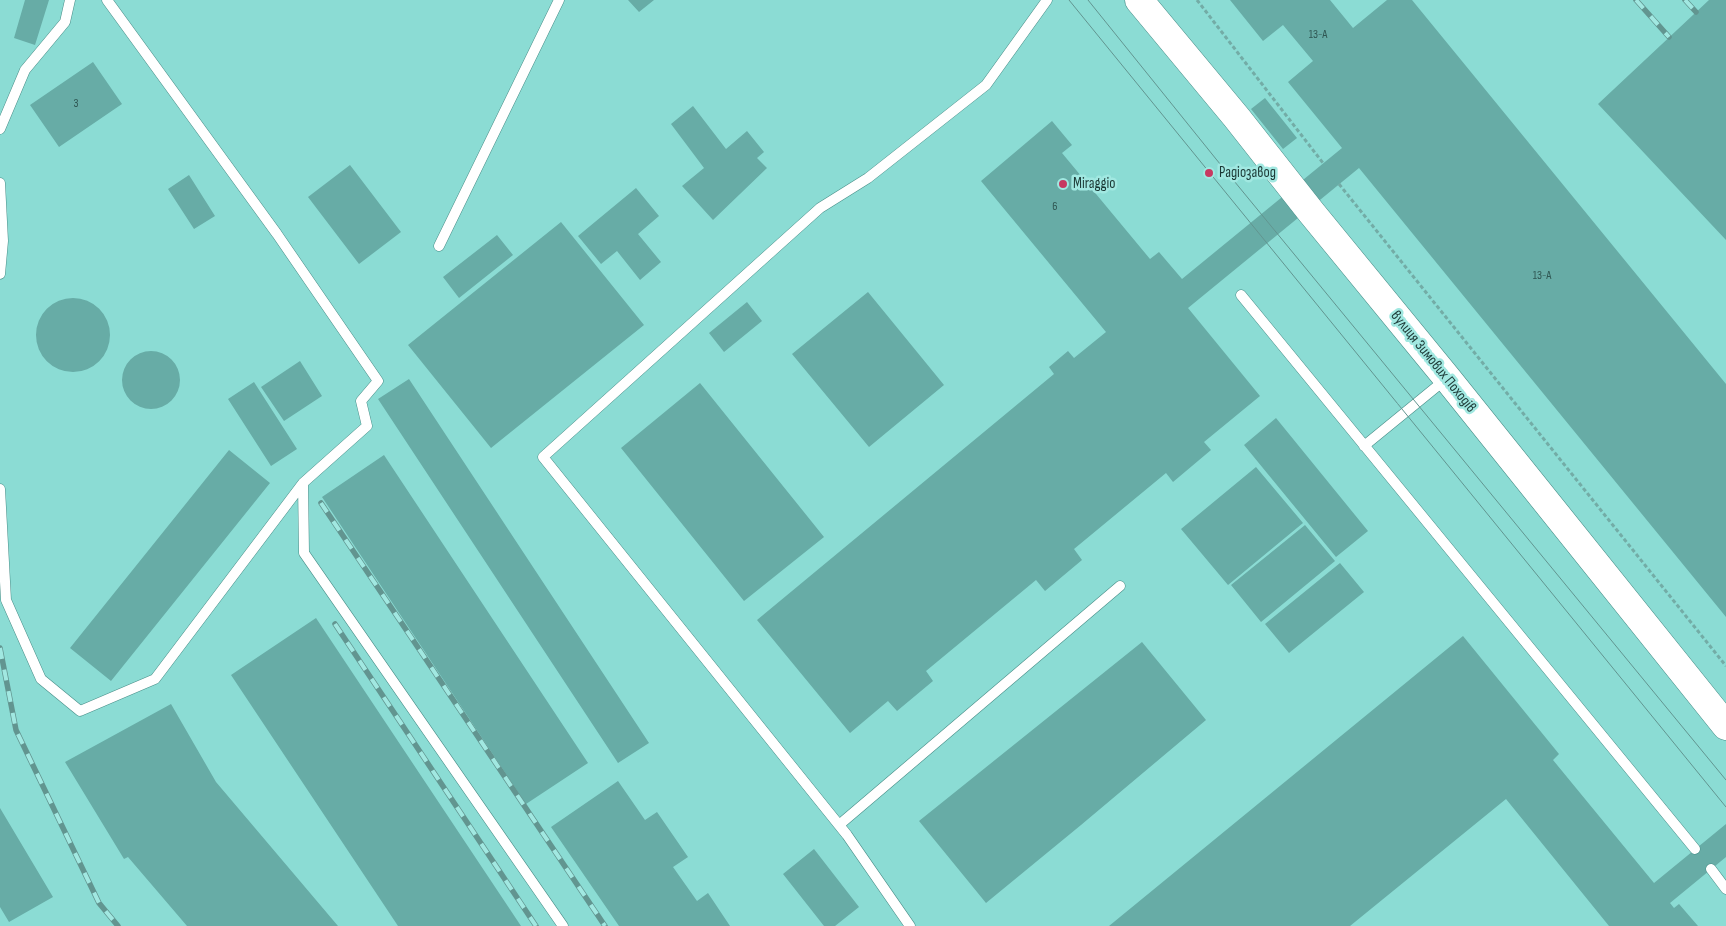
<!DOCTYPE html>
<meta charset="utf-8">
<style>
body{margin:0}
canvas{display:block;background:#a1e8e1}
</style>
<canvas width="1726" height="926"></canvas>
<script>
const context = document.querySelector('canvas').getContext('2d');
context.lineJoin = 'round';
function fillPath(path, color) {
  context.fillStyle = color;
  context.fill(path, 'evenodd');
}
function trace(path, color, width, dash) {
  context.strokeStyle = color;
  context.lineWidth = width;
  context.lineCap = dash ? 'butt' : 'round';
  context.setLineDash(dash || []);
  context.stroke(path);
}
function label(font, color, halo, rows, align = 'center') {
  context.font = font + ' "Sofia Sans Condensed",sans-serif';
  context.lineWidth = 5;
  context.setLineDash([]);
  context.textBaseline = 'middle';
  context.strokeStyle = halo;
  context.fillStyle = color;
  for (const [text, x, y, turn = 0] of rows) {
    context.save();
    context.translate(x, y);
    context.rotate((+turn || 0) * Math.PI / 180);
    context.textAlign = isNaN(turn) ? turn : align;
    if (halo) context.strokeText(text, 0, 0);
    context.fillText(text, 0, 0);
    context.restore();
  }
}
const built = new Path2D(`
 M 0,0 L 1726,0 L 1726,926 L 0,926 Z`);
const building = new Path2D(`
 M 25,0 L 49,0 L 35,45 L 14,38 Z
 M 628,0 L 654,0 L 639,12 Z
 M 1230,0 L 1330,0 L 1353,28 L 1387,0 L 1412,0 L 1726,384 L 1726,617 L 1359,168 L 1188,308 L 1260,396 L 1204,442 L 1211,450 L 1173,482 L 1166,473 L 1074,549 L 1082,560 L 1045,591 L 1036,580 L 926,671 L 933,681 L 897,711 L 888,701 L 850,733 L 757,620 L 1054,374 L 1049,367 L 1068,351 L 1074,358 L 1106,332 L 981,181 L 1052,121 L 1072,145 L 1062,153 L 1150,259 L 1159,252 L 1182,279 L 1342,148 L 1288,82 L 1313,61 L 1283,25 L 1263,41 Z
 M 1709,0 L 1726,0 L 1726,240 L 1598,104 Z
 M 93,62 L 122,104 L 59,147 L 30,105 Z
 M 1265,98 L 1297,138 L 1283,149 L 1251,109 Z
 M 693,106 L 726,149 L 747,131 L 764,152 L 757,158 L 767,168 L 713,220 L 682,186 L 704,168 L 671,124 Z
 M 350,165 L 401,232 L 359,264 L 308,197 Z
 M 189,175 L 215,216 L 194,229 L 168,189 Z
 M 636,188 L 659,216 L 638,234 L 661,262 L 640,280 L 617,251 L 601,264 L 578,236 Z
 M 561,222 L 644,325 L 491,448 L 408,345 Z
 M 497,235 L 513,255 L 459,298 L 443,277 Z
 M 868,292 L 944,385 L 869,447 L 792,354 Z
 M36 335a37 37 0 1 1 74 0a37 37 0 1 1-74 0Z
 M 747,302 L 762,321 L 724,352 L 709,333 Z
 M122 380a29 29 0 1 1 58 0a29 29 0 1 1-58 0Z
 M 300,361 L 322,396 L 284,421 L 261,387 Z
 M 409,379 L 649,743 L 618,763 L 378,399 Z
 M 254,382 L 297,449 L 271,466 L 228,399 Z
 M 700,383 L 824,537 L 744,601 L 621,448 Z
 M 1276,418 L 1368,531 L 1336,557 L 1244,445 Z
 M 229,450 L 270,483 L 111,681 L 70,648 Z
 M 384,455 L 588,763 L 526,804 L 322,497 Z
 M 1256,467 L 1303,523 L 1228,585 L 1181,529 Z
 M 1305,525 L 1335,561 L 1261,622 L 1231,585 Z
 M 1340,563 L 1364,592 L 1289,653 L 1265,624 Z
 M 316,618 L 521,926 L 398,926 L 231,675 Z
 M 1463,636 L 1559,754 L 1553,760 L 1654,883 L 1726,824 L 1726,857 L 1670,903 L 1674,908 L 1679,904 L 1698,926 L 1609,926 L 1506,799 L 1350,926 L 1109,926 Z
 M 1142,642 L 1206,720 L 1081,825 L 986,903 L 919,821 Z
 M 171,704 L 216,782 L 338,926 L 187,926 L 128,857 L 124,859 L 65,762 Z
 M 618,781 L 645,820 L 657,812 L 688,857 L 673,867 L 697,901 L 708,893 L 730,926 L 619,926 L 551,827 Z
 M 0,808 L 53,897 L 9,922 L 0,907 Z
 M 814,849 L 859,907 L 835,926 L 824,926 L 783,874 Z`);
const path = new Path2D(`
 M 1197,0 L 1323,163
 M 1339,184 L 1726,666`);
const service = new Path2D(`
 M 0,129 L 25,70 L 65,22 L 70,0
 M 0,183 L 3,241 L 0,274
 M 439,246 L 559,0
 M 1241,295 L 1695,849
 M 1364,446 L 1446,379
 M 303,483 L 304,553 L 563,926
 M 0,489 L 6,600 L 41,679 L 80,711 L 155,679 L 303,483 L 367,426 L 361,401 L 378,381 L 277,234 L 107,0
 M 839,825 L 1120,586
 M 1711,869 L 1726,889
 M 910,926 L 847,835 L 543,457 L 820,208 L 868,178 L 986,85 L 1047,0`);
const secondary = new Path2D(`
 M 1139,0 L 1237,118 L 1311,212 L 1447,378 L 1726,726`);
const tram = new Path2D(`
 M 1069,0 L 1726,807
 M 1088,0 L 1216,159 L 1726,780`);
const rail = new Path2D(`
 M 1636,0 L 1669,37
 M 1685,0 L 1696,12
 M 321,503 L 605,926
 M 335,624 L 536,926
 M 0,648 L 16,730 L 99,903 L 118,926`);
const markers = [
 [1209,173,5,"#c73961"],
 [1063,184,5,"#c73961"]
];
const numberNames = [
 ["13-А",1318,35],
 ["3",76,104],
 ["6",1055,207],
 ["13-А",1542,276]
];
const poiNames = [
 ["Радіозавод",1219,173],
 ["Miraggio",1073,184]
];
const streetNames = [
 ["вулиця Зимових Походів",1433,362,51]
];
fillPath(built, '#8bdcd4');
fillPath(building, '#67aca6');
trace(service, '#488e88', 11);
trace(secondary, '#488e88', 29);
trace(path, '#73aca6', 3, [4, 2.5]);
trace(service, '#fff', 10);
trace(secondary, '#fff', 28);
trace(tram, '#629590', 1);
trace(rail, '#629590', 5.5);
trace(rail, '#a1e8e1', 4, [11]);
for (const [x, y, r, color] of markers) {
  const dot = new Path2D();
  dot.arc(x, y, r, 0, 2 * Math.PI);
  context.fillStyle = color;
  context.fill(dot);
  trace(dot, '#a1e8e1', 2);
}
label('12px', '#2f5652', null, numberNames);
label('15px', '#1c3936', '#a1e8e1', poiNames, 'left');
label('15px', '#1c3936', '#a1e8e1', streetNames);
</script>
